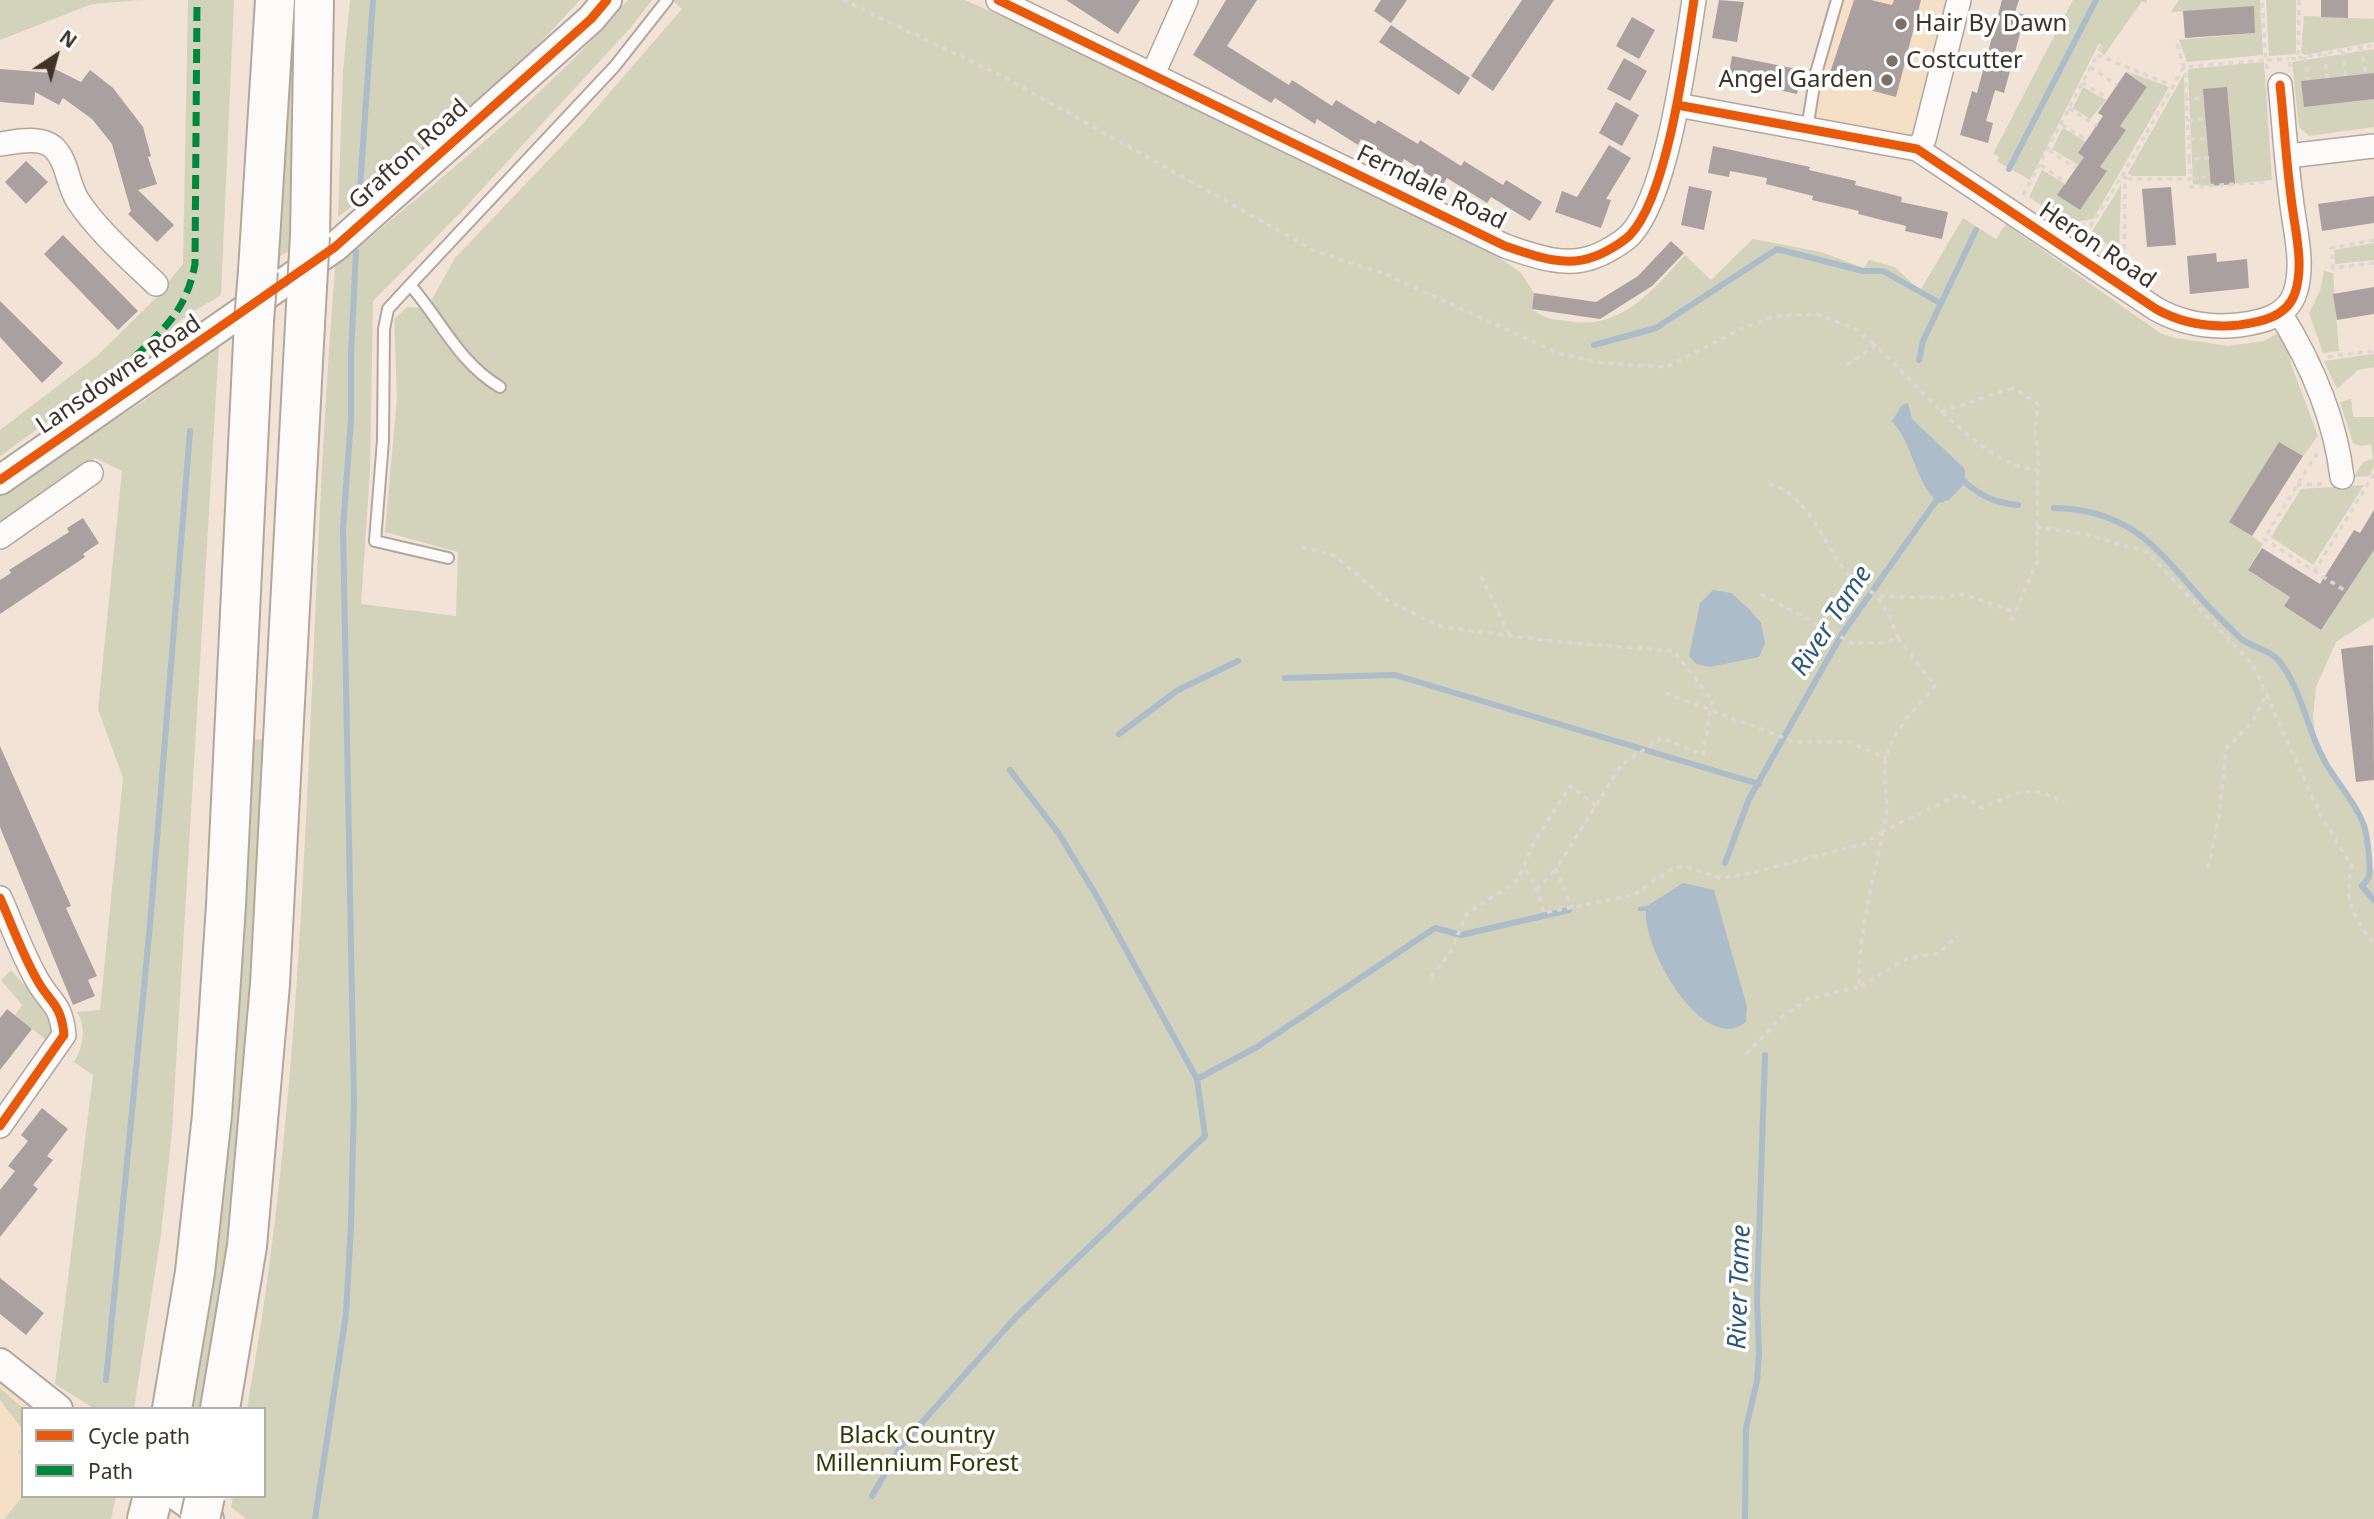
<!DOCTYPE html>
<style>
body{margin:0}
#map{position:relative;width:2374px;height:1519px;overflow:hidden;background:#f1e3d6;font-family:"Noto Sans",sans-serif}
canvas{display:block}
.legend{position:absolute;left:21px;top:1407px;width:245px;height:91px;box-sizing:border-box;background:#fff;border:2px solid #b1ada9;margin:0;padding:9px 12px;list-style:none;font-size:21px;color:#3d3329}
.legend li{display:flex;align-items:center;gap:14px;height:35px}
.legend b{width:35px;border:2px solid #b1ada9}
.north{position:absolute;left:21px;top:21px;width:70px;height:70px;-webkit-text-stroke:5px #fff;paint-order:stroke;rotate:36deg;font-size:19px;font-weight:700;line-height:28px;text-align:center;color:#3d3329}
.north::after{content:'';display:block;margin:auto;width:24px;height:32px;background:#3d3329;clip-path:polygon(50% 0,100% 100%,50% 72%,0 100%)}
</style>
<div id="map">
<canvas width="2374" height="1519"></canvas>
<ul class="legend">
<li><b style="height:9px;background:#e8590c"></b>Cycle path</li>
<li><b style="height:9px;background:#00873e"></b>Path</li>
</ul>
<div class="north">N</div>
</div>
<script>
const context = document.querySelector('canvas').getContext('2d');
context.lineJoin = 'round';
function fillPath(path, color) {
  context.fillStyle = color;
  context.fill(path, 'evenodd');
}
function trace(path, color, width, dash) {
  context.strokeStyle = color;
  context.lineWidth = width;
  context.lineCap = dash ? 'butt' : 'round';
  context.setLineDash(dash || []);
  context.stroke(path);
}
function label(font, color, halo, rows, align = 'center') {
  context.font = font + ' "Noto Sans",sans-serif';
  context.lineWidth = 7;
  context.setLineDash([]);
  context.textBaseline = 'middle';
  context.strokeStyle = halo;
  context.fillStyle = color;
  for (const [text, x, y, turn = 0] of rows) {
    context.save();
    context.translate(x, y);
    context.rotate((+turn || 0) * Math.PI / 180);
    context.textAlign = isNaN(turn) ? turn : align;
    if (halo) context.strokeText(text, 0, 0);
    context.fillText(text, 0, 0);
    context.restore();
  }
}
const built = new Path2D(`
 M 1837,0 L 1959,0 L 1922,141 L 1807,129 Z
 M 0,1363 L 58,1409 L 23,1409 L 23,1496 L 77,1519 L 0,1519 Z`);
const green = new Path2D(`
 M 0,0 L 141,0 L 92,4 L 0,40 Z
 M 188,0 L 234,0 L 221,295 L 183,318 L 152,347 L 0,456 L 0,430 L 97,356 L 154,300 L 183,264 Z
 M 350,0 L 580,0 C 507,81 426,152 338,217 L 343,71 Z
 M 628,0 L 652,0 L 632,26 L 462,211 L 373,301 L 370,471 L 361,604 L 456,616 L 458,552 L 385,532 L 397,397 L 394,319 L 407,307 L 421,308 C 440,339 465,367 493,389 L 505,383 C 475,362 443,337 431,301 L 455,258 L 579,128 L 682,9 L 672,0 L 965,0 L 1127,73 L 1500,258 L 1521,273 L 1534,293 L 1532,309 C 1544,319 1552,319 1567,321 C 1621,331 1652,291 1685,255 L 1711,280 L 1753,239 L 1821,252 L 1864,268 L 1869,260 L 1895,267 L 1920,291 L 1963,218 L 1996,239 L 2006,224 L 2160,333 L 2175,338 L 2228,346 L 2264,341 L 2276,334 C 2288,341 2290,351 2291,364 L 2318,436 L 2303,456 L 2279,442 L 2230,521 L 2263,544 L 2248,570 L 2290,597 L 2284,606 L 2321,630 L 2374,550 L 2374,617 L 2336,642 L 2316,687 L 2313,717 L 2315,737 L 2322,757 L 2367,824 L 2371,867 L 2374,870 L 2374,1519 L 246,1519 L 231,1507 L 233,1496 L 264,1496 L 264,1409 L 247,1409 C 316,1028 304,641 336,257 L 351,254 C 448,171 544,98 628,0 Z
 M 2073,0 L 2147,0 L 2146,3 L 2142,1 L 2104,55 L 2100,52 L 2103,46 L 2099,43 L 2030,180 L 1997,161 L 1999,157 L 1993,154 Z
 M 2179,0 L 2260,0 L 2263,55 L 2187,62 L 2179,40 L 2255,33 L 2253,7 L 2171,12 Z
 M 2266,0 L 2296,0 L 2296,54 L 2269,56 Z
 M 2304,16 L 2374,19 L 2374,42 L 2304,55 L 2301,52 Z
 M 288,24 L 301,25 L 290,250 L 276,259 Z
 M 2374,49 L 2374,127 L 2309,136 L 2299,127 L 2292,62 Z
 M 2264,62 L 2272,180 L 2211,186 L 2193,184 L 2188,69 Z
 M 2126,71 L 2169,87 L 2093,219 L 2068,223 L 2029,197 L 2042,170 L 2065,184 L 2058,195 L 2080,210 L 2107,171 L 2100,167 L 2126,130 L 2120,126 L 2147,87 Z
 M 2184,74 L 2186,176 L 2132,176 L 2128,173 Z
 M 2083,87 L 2106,100 L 2090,119 L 2073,108 Z
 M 2063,128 L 2086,142 L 2078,153 L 2084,157 L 2078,165 L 2052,149 Z
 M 2121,185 L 2119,253 L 2091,233 Z
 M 2374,243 L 2374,260 L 2335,264 L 2334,250 Z
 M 2324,271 L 2333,273 L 2339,351 L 2323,353 L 2309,313 L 2320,291 Z
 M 219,344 L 172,1131 L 161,1234 L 134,1409 L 95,1409 L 55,1384 L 93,1075 L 74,1062 C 83,1048 87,1027 77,1012 L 100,1010 L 123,778 L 98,709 L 122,471 L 95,458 L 0,525 L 0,492 L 144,401 Z
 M 2374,354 L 2374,367 L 2358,370 L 2337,389 L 2324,361 Z
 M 2351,399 L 2353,417 L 2374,417 L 2374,467 L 2369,476 L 2354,477 L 2363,462 L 2373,459 L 2371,444 L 2361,446 L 2353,443 L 2340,402 Z
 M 2364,485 L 2313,565 L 2271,537 L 2301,489 Z
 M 253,739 L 266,740 C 260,838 257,937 249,1036 C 239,1161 222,1285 202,1409 L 188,1409 Z
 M 11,970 L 55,1019 L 51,1044 L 15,1015 L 22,1005 L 1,980 Z
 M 0,1388 L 24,1409 L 23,1430 L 0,1400 Z
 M 23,1496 L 116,1496 L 111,1519 L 4,1519 Z`);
const water = new Path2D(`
 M 1908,403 L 1912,419 L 1965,469 L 1965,483 L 1949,500 L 1939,503 C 1914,482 1914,445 1892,421 L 1902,405 Z
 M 1713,590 L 1731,593 L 1749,609 L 1761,623 L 1765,643 L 1759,657 L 1710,667 L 1696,664 L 1689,656 L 1700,603 Z
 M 1683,883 L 1714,890 L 1747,1007 L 1746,1022 C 1703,1057 1642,946 1646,911 L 1638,911 L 1638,907 L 1647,906 Z`);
const stream = new Path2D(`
 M 2009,169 L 2096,0
 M 359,203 L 373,0
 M 1594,345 L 1656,328 L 1777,249 L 1863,271 L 1883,271 L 1940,303
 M 1919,360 L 1923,341 L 1976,230
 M 1961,479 C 1979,495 1994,503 2018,505
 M 2054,508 C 2149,510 2167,570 2227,625 C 2233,630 2237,636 2243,640 C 2254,648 2270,650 2279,661 C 2302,690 2306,726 2323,758 C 2334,780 2356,802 2364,826 C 2367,834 2372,872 2368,878 C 2367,881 2364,883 2362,886 L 2374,900
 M 1285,678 L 1395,675 L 1759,784
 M 1119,734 L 1178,690 L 1238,661
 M 1010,770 L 1059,834 L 1096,895 L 1197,1079
 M 1725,863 L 1749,799 L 1842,634 L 1936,501 L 1937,493
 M 106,1380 L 150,925 L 190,431
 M 872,1496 L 901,1446 L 1016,1317 L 1205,1136 L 1197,1079 L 1257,1047 L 1435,928 L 1461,935 L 1569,910
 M 315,1519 L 346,1314 L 351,1225 L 354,1101 L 343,528 L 351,419 L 351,355 L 356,251
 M 1745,1519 L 1746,1428 L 1757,1381 L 1759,1354 L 1757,1298 L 1765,1055`);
const building = new Path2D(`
 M 1066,0 L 1140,0 L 1118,34 Z
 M 1226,0 L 1257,0 L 1227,46 L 1289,85 L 1292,80 L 1332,106 L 1336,100 L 1375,124 L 1378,120 L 1418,144 L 1420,140 L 1461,166 L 1464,161 L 1503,185 L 1506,180 L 1542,202 L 1530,221 L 1491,197 L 1487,203 L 1447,178 L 1443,184 L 1404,159 L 1401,164 L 1361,139 L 1358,145 L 1317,119 L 1315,124 L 1275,98 L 1271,103 L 1193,55 Z
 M 1381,0 L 1407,0 L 1391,23 L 1374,11 Z
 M 1522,0 L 1554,0 L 1493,91 L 1471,76 Z
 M 1719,0 L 1744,2 L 1737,42 L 1712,38 Z
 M 1854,0 L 1871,0 L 1892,5 L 1894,0 L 1921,0 L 1896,97 L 1828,79 Z
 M 2002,0 L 2019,0 L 2015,12 L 2025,15 L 2004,93 L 1995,90 L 1986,121 L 1993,123 L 1988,143 L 1960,135 L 1972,91 L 1977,93 Z
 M 2321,0 L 2348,0 L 2348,18 L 2321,17 Z
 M 2254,6 L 2255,33 L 2185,38 L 2183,11 Z
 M 1632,17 L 1655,30 L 1639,59 L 1616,46 Z
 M 1391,25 L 1470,78 L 1459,95 L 1379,42 Z
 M 1732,56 L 1802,70 L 1797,94 L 1728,79 Z
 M 1624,58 L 1647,71 L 1630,101 L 1607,89 Z
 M 0,69 L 52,73 L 55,69 L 81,82 L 90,70 L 113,88 L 143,127 L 151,156 L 148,157 L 157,184 L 138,190 L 174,225 L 157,242 L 128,214 L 131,211 L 112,144 L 92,119 L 63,98 L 59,105 L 35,92 L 34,105 L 0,102 Z
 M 2126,72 L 2147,87 L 2120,126 L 2126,130 L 2100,167 L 2107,171 L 2080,210 L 2057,195 L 2084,157 L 2078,153 L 2103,116 L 2098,113 Z
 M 2374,73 L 2374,99 L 2304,107 L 2301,81 Z
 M 2227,87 L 2235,184 L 2211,186 L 2203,89 Z
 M 1616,102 L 1639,115 L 1622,146 L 1599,133 Z
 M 1609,145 L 1631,158 L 1606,199 L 1611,200 L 1601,228 L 1555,212 L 1562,191 L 1577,197 Z
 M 1713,146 L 1810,167 L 1809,170 L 1856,181 L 1855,185 L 1902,197 L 1901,202 L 1948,212 L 1942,239 L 1905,231 L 1906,226 L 1858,214 L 1859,211 L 1812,200 L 1813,196 L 1766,184 L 1767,178 L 1730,171 L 1729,177 L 1708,173 Z
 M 26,161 L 48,182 L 26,204 L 5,182 Z
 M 1689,186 L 1712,191 L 1704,230 L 1681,225 Z
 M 2171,187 L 2176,245 L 2147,247 L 2142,189 Z
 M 2374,196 L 2374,223 L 2322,231 L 2318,204 Z
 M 63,235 L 138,311 L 118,330 L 44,254 Z
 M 1671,241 L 1684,253 L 1652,286 L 1600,319 L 1532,309 L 1534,293 L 1596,302 L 1638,276 Z
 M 2216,253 L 2217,262 L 2247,259 L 2249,288 L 2190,294 L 2187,256 Z
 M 2374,287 L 2374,314 L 2337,320 L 2333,294 Z
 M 0,301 L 63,363 L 42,383 L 0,337 Z
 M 2279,442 L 2303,456 L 2252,536 L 2229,522 Z
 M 2374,510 L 2374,550 L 2321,630 L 2284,606 L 2290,597 L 2248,570 L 2262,548 L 2320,584 L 2354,530 L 2360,533 Z
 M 83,518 L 99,543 L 83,554 L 85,557 L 0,614 L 0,580 L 11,573 L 9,570 L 69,532 L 67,528 Z
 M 2373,645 L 2374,780 L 2356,782 L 2341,649 Z
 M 0,746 L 71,906 L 66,908 L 97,976 L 88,980 L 95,996 L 73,1005 L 0,827 Z
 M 7,1009 L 32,1029 L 0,1070 L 0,1018 Z
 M 42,1108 L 68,1129 L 47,1156 L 53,1160 L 33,1185 L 38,1189 L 0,1237 L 0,1190 L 15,1171 L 8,1166 L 28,1141 L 21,1135 Z
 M 0,1278 L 44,1313 L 26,1335 L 0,1314 Z`);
const path = new Path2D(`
 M 843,0 L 1002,76 L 1317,252 L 1385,274 L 1558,353 L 1601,363 L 1666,367 L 1741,329 L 1775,316 L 1816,314 L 1854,328 L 1875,345
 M 2177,44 L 2186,75 L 2186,99
 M 2101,46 L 2097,55 L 2173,86
 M 2361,47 L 2366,74
 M 2343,51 L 2346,76
 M 2325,54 L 2327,78
 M 2305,57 L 2308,80
 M 2298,58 L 2374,45
 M 2090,67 L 2117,85
 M 2290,67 L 2289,59 L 2298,58 L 2299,0
 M 2267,69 L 2266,60 L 2289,59
 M 2082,83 L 2108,98
 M 2069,108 L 2097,126
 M 2187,121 L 2186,99 L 2204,98
 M 2062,125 L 2087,140
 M 2189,140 L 2187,121 L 2206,119
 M 2049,150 L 2076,168
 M 2209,158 L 2189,159 L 2191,179 L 2210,176
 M 2189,159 L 2189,140 L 2207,138
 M 2041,165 L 2066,183
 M 2122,176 L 2184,67 L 2266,60 L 2262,0
 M 2023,195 L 2097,55
 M 2085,235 L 2122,176 L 2128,179
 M 2374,240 L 2331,248 L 2333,268 L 2374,263
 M 2124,259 L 2125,185 L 2128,179 L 2191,179 L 2191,187 L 2268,182
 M 2328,357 L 2374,351
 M 1847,365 L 1875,345 C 1911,378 1987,471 2037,469
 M 1941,412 L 2012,388
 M 2317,453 L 2264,539 L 2344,590
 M 1769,484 C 1807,494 1821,539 1843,568 C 1851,579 1865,587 1877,596
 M 2297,485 L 2323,484
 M 2036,527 L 2081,533 L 2147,552 L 2253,665 L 2266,694
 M 1302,547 L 1335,556 L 1388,601 L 1442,627 L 1560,642 L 1674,651 L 1712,700 L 1703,755 L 1662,738 L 1622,764 L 1556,869 L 1572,908
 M 2314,572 L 2374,474
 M 1481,576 L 1510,636
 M 1761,594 L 1852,643 L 1884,643 L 1898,638 L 1890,617 L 1877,596 L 1941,598 L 1963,594 L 2015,612 L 2037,562 L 2038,454 L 2035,429 L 2038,404 L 2012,388 L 2016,389
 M 2011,621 L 2015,612
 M 1898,638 L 1935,686 C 1916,708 1888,735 1885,765 C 1883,788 1891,808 1883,831 L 1960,794 L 1982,808 C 2015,793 2031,783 2064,803
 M 1666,693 L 1795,742 L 1849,742 L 1886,758
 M 1596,806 L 1570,786 L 1534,842 L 1524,867 L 1537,889 L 1544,913 L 1633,895 L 1675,867 L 1687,867 L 1721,878 L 1742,875 L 1864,844 L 1883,831
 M 1883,831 C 1873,885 1858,932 1859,987 L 1906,959 L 1939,953 L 1957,936
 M 2208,868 L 2219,817 L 2226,749 L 2253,721 L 2266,694 L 2319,812 L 2352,867 C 2342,898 2354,919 2374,943
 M 1537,889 L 1556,869
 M 1431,977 L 1451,951 L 1467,913 L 1517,881 L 1524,867
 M 1746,1054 L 1782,1017 L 1808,999 L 1859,987
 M 18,1453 L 23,1451`);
const service = new Path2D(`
 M 1807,129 L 1816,73 L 1837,0
 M 410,285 L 615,66 L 667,0
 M 448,558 L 375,541 L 383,440 L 384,329 L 388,309 L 410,285 C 441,320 458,362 500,387`);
const minor = new Path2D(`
 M 998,0 L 1505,246 C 1532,255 1564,268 1593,257 C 1603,254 1622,243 1630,235 C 1668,195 1685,57 1694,0
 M 1153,74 L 1186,0
 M 1677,105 L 1917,149 L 2156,309 C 2181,323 2210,328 2239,325 C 2261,322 2287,317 2295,293 C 2305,263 2294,227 2291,197 C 2286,160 2284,122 2280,85
 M 0,144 C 16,142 39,136 53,147 C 68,161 67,184 78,201 C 99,232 129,258 156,284
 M 1917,149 L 1924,139 L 1959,0
 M 2288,156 L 2374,146
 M 2280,313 C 2311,363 2335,417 2342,477
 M 0,537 L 91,473
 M 0,898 C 12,925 22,953 36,978 C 49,1003 61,1002 64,1035 L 0,1126`);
const tertiary = new Path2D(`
 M 0,480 L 335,247 L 591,19 L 607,0
 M 0,1363 L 58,1409
 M 177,1496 L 209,1519`);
const motorway = new Path2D(`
 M 310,236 L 314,0
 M 258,271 L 275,0
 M 172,1409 L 195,1272 L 212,1115 L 226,905 L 254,321
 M 220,1409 L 247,1246 L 270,984 L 307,287
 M 147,1519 L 153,1496`);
const motorwayBridge = new Path2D(`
 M 307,287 L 310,236
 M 254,321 L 258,271
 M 200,1519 L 205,1496`);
const quiet = new Path2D(`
 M 119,372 C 156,335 185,318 195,264 L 197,0`);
const cycleway = new Path2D(`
 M 998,0 L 1505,246 C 1532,255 1564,268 1593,257 C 1603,254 1622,243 1630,235 C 1668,195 1685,57 1694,0
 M 1677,105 L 1917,149 L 2156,309 C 2181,323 2210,328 2239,325 C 2261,322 2287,317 2295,293 C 2305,263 2294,227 2291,197 C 2286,160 2284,122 2280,85
 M 0,480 L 335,247 L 591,19 L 607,0
 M 0,898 C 12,925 22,953 36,978 C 49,1003 61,1002 64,1035 L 0,1126`);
const markers = [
 [1901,24,7,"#7c7166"],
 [1892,61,7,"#7c7166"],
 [1887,80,7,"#7c7166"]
];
const poiNames = [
 ["Hair By Dawn",1915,24],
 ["Costcutter",1906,61],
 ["Angel Garden",1873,80,"right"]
];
const streetNames = [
 ["Grafton Road",409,155,-42],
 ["Ferndale Road",1431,188,26],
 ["Heron Road",2097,246,34],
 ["Lansdowne Road",119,375,-34]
];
const parkNames = [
 ["Black Country",917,1436],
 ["Millennium Forest",917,1464]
];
const waterNames = [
 ["River Tame",1832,621,-57],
 ["River Tame",1740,1287,-88]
];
fillPath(built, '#f6dfc7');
fillPath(green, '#d3d2bb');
fillPath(water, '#adbcc9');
trace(stream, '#adbcc9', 6);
fillPath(building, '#aaa0a0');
trace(service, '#b2a79d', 14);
trace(minor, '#b2a79d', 26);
trace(tertiary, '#b2a79d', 32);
trace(motorway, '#b2a79d', 42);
trace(path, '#dcd7d3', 3.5, [5, 5]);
trace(service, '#fdfbf9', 10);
trace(minor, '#fdfbf9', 23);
trace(tertiary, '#fdfbf9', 28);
trace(motorway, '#fdfbf9', 38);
trace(motorwayBridge, '#b2a79d', 42, []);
trace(motorwayBridge, '#fdfbf9', 38);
trace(quiet, '#00873e', 7, [14, 7]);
trace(cycleway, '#e8590c', 9);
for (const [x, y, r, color] of markers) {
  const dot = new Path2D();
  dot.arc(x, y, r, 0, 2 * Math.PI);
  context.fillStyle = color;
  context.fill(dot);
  trace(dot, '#fff', 2.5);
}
label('24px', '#3d3329', '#fff', poiNames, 'left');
label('24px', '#3d3329', '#fff', streetNames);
label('24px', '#303b04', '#fff', parkNames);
label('italic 26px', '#2c587b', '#fff', waterNames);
</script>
